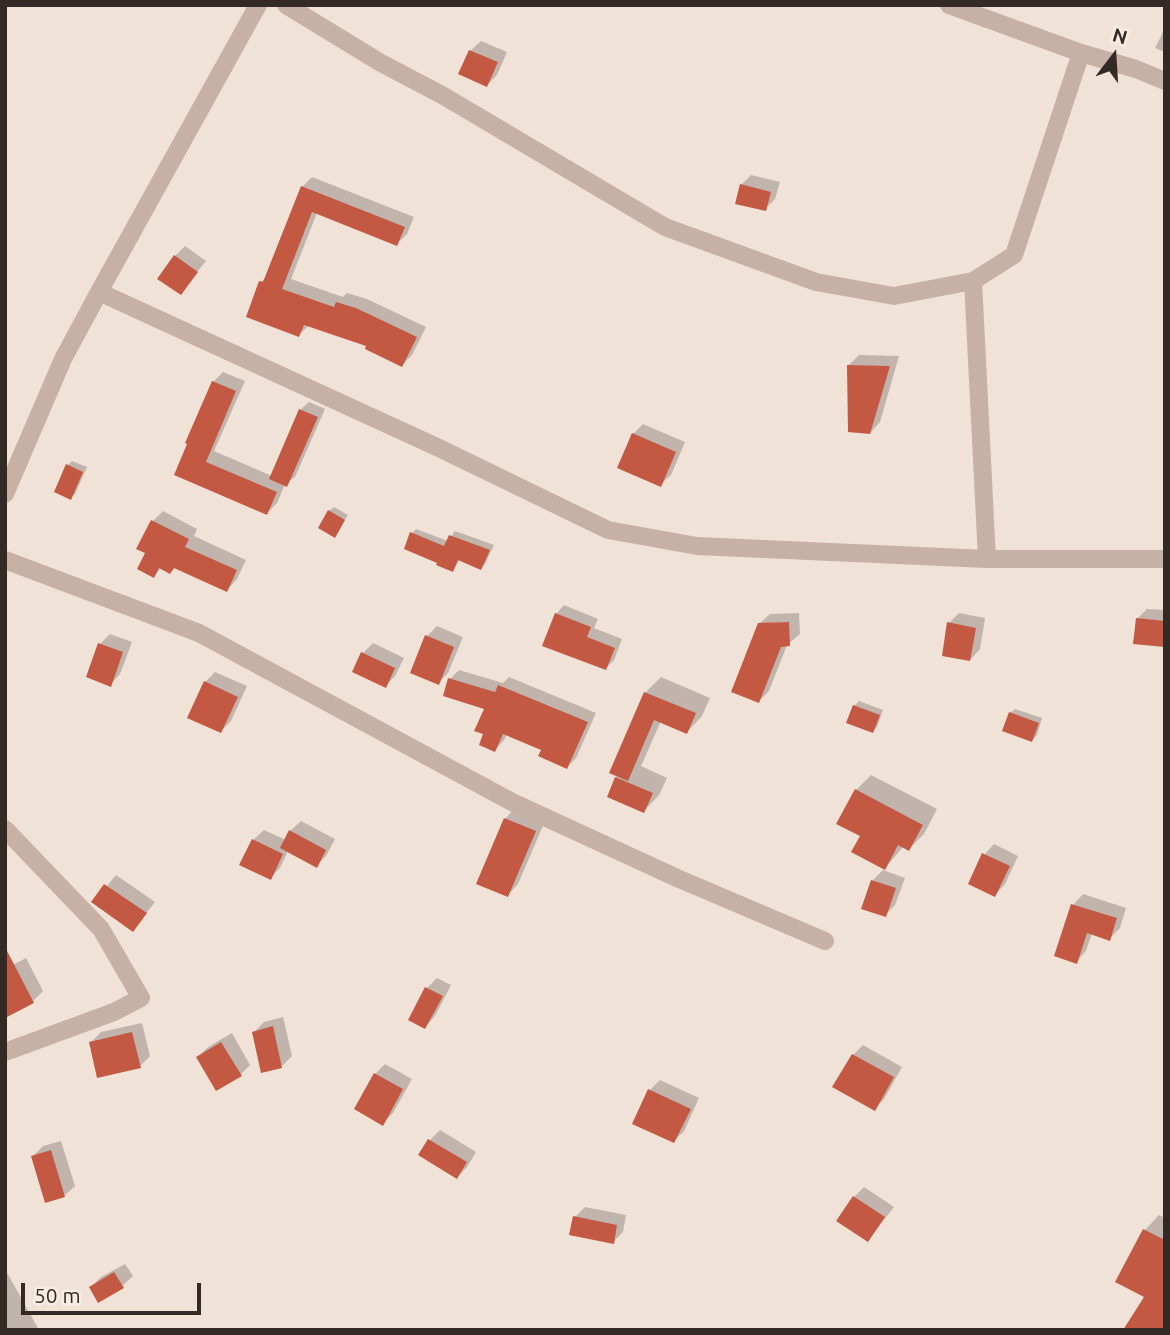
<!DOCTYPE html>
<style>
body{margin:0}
#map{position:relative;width:1170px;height:1335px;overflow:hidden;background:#f0e2d7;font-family:Ubuntu,sans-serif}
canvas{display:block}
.frame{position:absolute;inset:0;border:7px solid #332925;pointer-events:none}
.north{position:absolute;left:1079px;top:21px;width:70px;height:70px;-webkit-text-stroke:5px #f8ede3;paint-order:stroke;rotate:17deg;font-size:19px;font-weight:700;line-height:28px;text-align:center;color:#332925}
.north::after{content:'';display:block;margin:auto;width:24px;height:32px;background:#332925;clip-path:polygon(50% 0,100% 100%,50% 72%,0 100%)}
.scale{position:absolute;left:21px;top:1283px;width:180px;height:32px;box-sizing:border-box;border:4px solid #332925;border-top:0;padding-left:9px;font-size:21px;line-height:24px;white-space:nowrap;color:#332925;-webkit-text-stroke:5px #f8ede3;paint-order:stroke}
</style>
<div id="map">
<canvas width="1170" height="1335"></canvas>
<div class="frame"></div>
<div class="north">N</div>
<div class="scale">50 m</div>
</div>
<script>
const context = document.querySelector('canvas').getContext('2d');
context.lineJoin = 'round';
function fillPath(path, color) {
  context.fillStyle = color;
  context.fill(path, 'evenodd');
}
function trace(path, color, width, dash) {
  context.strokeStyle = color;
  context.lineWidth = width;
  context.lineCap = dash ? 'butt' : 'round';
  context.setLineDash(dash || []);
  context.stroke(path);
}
const shadow = new Path2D(`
 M 1165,28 L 1165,52 L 1155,48 Z
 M 481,41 L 507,52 L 497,75 L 487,85 L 470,51 Z
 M 751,175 L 780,182 L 775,199 L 765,209 L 741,185 Z
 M 312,177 L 414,217 L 407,234 L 397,244 L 317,213 L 291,279 L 343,297 L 347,293 L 367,299 L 426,327 L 412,355 L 402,365 L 368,345 L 309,325 L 299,335 L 261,282 L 268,275 L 302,187 Z
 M 185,246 L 206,261 L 180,293 L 175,256 Z
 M 859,355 L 899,356 L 880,422 L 870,433 L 849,365 Z
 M 223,372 L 245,381 L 214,451 L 272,476 L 300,410 L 309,402 L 325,409 L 295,477 L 285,484 L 277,503 L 267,513 L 176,474 L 213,382 Z
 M 643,424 L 685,442 L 671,475 L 660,485 L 633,434 Z
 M 72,461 L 87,467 L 75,494 L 70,498 L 68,465 Z
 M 334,507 L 348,515 L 335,535 L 329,511 Z
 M 163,511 L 197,529 L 194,536 L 246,560 L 237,579 L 227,590 L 176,567 L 170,572 L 161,568 L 154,576 L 147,553 L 153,521 Z
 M 416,529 L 448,541 L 455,531 L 494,545 L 485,564 L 481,568 L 460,559 L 453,570 L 412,533 Z
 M 564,605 L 598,619 L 594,628 L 622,639 L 614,660 L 606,668 L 556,614 Z
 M 1147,609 L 1165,610 L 1165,645 L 1137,619 Z
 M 799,613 L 800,634 L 787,645 L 769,691 L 759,701 L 759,624 L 770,614 Z
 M 959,613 L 985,618 L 980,649 L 970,660 L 949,623 Z
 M 437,626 L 463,637 L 448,673 L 438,683 L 427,636 Z
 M 110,634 L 132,642 L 120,674 L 110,685 L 100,644 Z
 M 373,643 L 404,658 L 395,676 L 385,686 L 363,653 Z
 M 459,670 L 503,683 L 509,677 L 596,713 L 576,758 L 567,767 L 543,749 L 507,734 L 504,740 L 495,750 L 485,733 L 486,708 L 450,679 Z
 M 215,672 L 247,686 L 231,721 L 221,731 L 205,682 Z
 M 661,677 L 710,698 L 702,716 L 687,732 L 661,721 L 641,766 L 667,778 L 659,795 L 644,811 L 616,778 L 645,693 Z
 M 859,701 L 883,710 L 877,727 L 873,731 L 854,706 Z
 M 1015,709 L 1042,718 L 1037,735 L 1032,740 L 1010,713 Z
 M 871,775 L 937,809 L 924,834 L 909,849 L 904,846 L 885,868 L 862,835 L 856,790 Z
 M 515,808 L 545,821 L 518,884 L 508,895 L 505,819 Z
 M 301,821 L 335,839 L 326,856 L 316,866 L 288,851 L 280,868 L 270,878 L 253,840 L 264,830 L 286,840 L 290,831 Z
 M 994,844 L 1018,856 L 1005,884 L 995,895 L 984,855 Z
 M 883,870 L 905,878 L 895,905 L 885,915 L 863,907 L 873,880 Z
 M 116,875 L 155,902 L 133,930 L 94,902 Z
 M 1083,894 L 1126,908 L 1120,928 L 1110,938 L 1092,933 L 1086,951 L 1076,962 L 1056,955 L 1073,905 Z
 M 26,958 L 43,991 L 33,1001 L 5,1016 L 5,969 Z
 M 437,978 L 451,985 L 435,1016 L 425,1027 L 410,1019 L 427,988 Z
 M 283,1017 L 292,1056 L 282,1066 L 254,1032 L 264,1022 Z
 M 142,1023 L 150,1056 L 140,1066 L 91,1042 L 101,1032 Z
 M 232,1033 L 250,1065 L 240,1075 L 198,1057 L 208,1047 Z
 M 863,1045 L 902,1067 L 884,1099 L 874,1109 L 853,1055 Z
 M 385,1064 L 412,1079 L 393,1113 L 383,1123 L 375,1074 Z
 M 660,1080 L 699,1098 L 684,1131 L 674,1141 L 634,1123 L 650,1090 Z
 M 440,1130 L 476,1152 L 467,1167 L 457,1177 L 420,1155 L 430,1140 Z
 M 61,1141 L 75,1186 L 64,1196 L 33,1156 L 43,1146 Z
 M 864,1187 L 894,1207 L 868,1240 L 854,1197 Z
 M 585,1207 L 626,1215 L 623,1232 L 613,1242 L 575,1217 Z
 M 1159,1215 L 1165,1218 L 1165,1330 L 1146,1296 L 1117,1281 L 1145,1230 Z
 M 125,1264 L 133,1276 L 122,1286 L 91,1287 L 101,1277 Z
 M 5,1269 L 39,1330 L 5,1330 Z
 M 1060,1329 L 1087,1329 L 1087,1330 L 1058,1330 Z`);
const building = new Path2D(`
 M 469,50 L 498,62 L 487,87 L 458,74 Z
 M 740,184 L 771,192 L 766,211 L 735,204 Z
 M 301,186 L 405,227 L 397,246 L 312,212 L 282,289 L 334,307 L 336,302 L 356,308 L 417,337 L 402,367 L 365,349 L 366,346 L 304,325 L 299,337 L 246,317 L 259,281 L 263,282 Z
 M 174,255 L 198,272 L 181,295 L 157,279 Z
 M 847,365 L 890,366 L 870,434 L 848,432 Z
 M 212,381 L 236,391 L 206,462 L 277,492 L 267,515 L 174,475 L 187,444 L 185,443 Z
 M 299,409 L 318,417 L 287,487 L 269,479 Z
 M 632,433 L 676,452 L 661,487 L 617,468 Z
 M 66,464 L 83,472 L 71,500 L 54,492 Z
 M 328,510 L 345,520 L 335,538 L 318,528 Z
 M 151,520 L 189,539 L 185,547 L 237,570 L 227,592 L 174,568 L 170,574 L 159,568 L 154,578 L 137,569 L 145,553 L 136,549 Z
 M 410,532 L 444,546 L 449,535 L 490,550 L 481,570 L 458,560 L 453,572 L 436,565 L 437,563 L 404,549 Z
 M 555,613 L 591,627 L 587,637 L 615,648 L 606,670 L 542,646 Z
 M 1136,618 L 1165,621 L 1165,647 L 1133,644 Z
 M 789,622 L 790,646 L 781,647 L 759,703 L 731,692 L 758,623 Z
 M 947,622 L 976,628 L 970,661 L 942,656 Z
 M 425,635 L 454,647 L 439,685 L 410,673 Z
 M 98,643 L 123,652 L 111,687 L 86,677 Z
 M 361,652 L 395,668 L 386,688 L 352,672 Z
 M 448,678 L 495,692 L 498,685 L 588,722 L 567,769 L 538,756 L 541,750 L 503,734 L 495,752 L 479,745 L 483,734 L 474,731 L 484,709 L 443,696 Z
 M 204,681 L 238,697 L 221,733 L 187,718 Z
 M 644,692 L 696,713 L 687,734 L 654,720 L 628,781 L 609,773 Z
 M 853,705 L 880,715 L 873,733 L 846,723 Z
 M 1009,712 L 1039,723 L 1032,742 L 1002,731 Z
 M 615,777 L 653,793 L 644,813 L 607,797 Z
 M 855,789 L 923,825 L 909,851 L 898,845 L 885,870 L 851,852 L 860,836 L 836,824 Z
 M 504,818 L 536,831 L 508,897 L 476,884 Z
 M 289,830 L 326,850 L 317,868 L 280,848 Z
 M 252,839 L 283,854 L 271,880 L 239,865 Z
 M 982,853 L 1010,866 L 995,897 L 968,884 Z
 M 871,880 L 896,888 L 886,917 L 861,909 Z
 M 104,884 L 147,913 L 133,932 L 91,902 Z
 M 1071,904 L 1117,918 L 1110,941 L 1087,933 L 1077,964 L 1054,956 Z
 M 5,947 L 34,1003 L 5,1018 Z
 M 425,987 L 443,996 L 425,1029 L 408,1020 Z
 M 273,1026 L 282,1068 L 261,1073 L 252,1032 Z
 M 132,1032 L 141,1068 L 97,1078 L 89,1042 Z
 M 221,1042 L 242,1076 L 216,1091 L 196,1057 Z
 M 852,1054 L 894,1077 L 875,1111 L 832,1087 Z
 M 374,1073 L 403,1089 L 383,1126 L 354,1109 Z
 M 648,1089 L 691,1109 L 674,1143 L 632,1124 Z
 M 428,1139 L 467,1162 L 457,1179 L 418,1155 Z
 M 51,1150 L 65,1197 L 45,1203 L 31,1156 Z
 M 853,1196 L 885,1217 L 868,1242 L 836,1221 Z
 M 573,1216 L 617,1225 L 614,1244 L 569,1235 Z
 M 1143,1229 L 1165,1240 L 1165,1330 L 1123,1330 L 1144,1297 L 1115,1282 Z
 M 114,1272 L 124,1288 L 98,1303 L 89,1287 Z`);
const street = new Path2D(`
 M 286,5 L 381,63 L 442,95 L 665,227 L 816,282 L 894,296 L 973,281 L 1014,255 L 1081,53
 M 949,5 L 1081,53 L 1136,69 L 1165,81
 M 973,281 L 987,559
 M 99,292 L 258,5
 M 5,494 L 63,359 L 99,292 L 439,448 L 608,530 L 697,546 L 987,559 L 1165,559
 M 5,560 L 199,633 L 512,802 L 677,878 L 825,941
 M 5,829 L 101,929 L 141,998 L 114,1012 L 5,1052`);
fillPath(shadow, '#0003');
fillPath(building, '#c35843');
trace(street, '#c7b1a4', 18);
</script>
